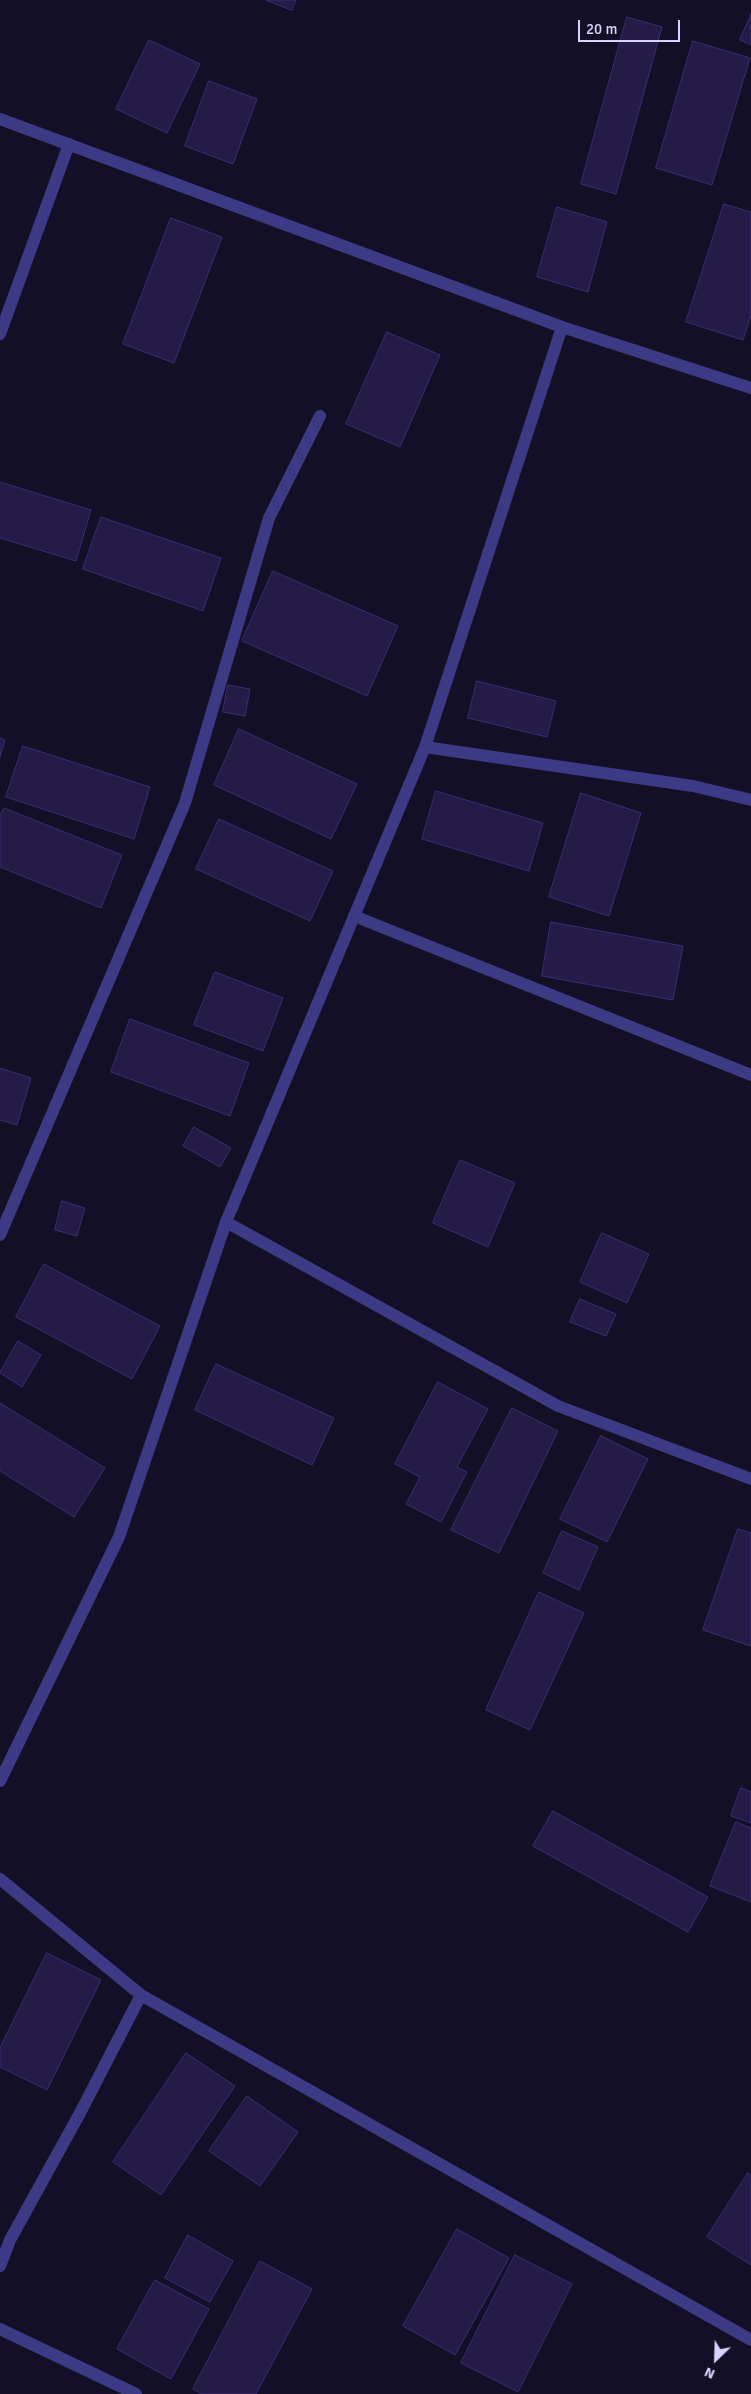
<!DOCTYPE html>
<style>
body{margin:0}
#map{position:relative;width:751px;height:2394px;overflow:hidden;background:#130f26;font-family:Signika,sans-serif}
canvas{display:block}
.north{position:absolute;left:691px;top:2334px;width:50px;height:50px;-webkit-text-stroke:4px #130f26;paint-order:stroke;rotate:204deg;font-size:14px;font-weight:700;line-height:20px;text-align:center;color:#d9d4ff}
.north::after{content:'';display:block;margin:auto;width:18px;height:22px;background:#d9d4ff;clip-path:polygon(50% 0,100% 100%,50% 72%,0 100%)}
.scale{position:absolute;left:578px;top:20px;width:102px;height:22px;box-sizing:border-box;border:2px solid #d9d4ff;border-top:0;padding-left:6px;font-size:15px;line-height:18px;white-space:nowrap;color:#d9d4ff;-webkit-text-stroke:4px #130f26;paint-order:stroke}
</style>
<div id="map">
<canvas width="751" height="2394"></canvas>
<div class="north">N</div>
<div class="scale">20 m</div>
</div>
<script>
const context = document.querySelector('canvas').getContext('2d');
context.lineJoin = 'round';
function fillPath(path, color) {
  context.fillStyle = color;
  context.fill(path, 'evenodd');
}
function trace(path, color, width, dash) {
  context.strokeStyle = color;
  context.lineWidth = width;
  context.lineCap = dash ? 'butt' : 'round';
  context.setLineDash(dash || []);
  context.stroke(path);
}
const building = new Path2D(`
 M 266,0 L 296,0 L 292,10 Z
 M 751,14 L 751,45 L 740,40 Z
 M 627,17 L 662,27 L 616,194 L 581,184 Z
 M 149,40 L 200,64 L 167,133 L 116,109 Z
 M 693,41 L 750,58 L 712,185 L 656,168 Z
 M 209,81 L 257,99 L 233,164 L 185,146 Z
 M 724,204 L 751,212 L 751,316 L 743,340 L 686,322 Z
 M 557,207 L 607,222 L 588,292 L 537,277 Z
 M 171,218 L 222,237 L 174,363 L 123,344 Z
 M 387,332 L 440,355 L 400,447 L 346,424 Z
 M 0,482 L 91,510 L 76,561 L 0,538 Z
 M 101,517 L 221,558 L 203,611 L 83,569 Z
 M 273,571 L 398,626 L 367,696 L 242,641 Z
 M 477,681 L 556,701 L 547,737 L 468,718 Z
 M 228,685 L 250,689 L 245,716 L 223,712 Z
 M 239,729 L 357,784 L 331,839 L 214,785 Z
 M 0,738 L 5,740 L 0,757 Z
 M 23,746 L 150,787 L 134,839 L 6,797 Z
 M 436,791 L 543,823 L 529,871 L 422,839 Z
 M 581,793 L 641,813 L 609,916 L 549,897 Z
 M 4,808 L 122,855 L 101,908 L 0,867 L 0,816 Z
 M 219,819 L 333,871 L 310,921 L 196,869 Z
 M 551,922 L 683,946 L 673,1000 L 542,976 Z
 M 215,972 L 283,998 L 263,1051 L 194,1025 Z
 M 130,1019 L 249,1063 L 230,1116 L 111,1072 Z
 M 0,1068 L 31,1078 L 17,1125 L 0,1120 Z
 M 194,1127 L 231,1148 L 220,1167 L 183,1146 Z
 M 460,1160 L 515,1183 L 488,1247 L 433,1223 Z
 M 62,1201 L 85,1208 L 77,1236 L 55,1230 Z
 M 602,1233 L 649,1254 L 627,1303 L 580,1282 Z
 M 44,1264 L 160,1326 L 132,1379 L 16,1317 Z
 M 580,1299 L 616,1314 L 606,1336 L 570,1322 Z
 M 18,1341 L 41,1355 L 22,1387 L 0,1373 Z
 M 216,1364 L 334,1418 L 312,1465 L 195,1410 Z
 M 438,1382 L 488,1409 L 457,1467 L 467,1472 L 441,1522 L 406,1504 L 420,1477 L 395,1464 Z
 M 0,1403 L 105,1468 L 74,1517 L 0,1471 Z
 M 512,1408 L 558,1431 L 499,1553 L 451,1530 Z
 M 601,1436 L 648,1459 L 607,1542 L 560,1519 Z
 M 738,1529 L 751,1533 L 751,1646 L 703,1630 Z
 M 562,1531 L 598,1547 L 579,1590 L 543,1573 Z
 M 539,1592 L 584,1613 L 530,1730 L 486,1710 Z
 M 741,1788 L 751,1792 L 751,1823 L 731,1816 Z
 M 553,1811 L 708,1897 L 688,1932 L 533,1846 Z
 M 736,1822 L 751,1828 L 751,1902 L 710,1886 Z
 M 47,1953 L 101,1980 L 47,2090 L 0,2067 L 0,2048 Z
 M 186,2053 L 235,2086 L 161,2195 L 113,2162 Z
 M 247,2096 L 298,2132 L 260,2186 L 209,2151 Z
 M 748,2173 L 751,2175 L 751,2265 L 707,2237 Z
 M 457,2229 L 509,2258 L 455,2355 L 403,2326 Z
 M 188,2235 L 233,2261 L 210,2302 L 165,2278 Z
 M 515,2255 L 572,2284 L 518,2392 L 461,2363 Z
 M 260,2261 L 312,2289 L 256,2394 L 202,2394 L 193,2389 Z
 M 155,2280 L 209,2309 L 171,2379 L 117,2349 Z`);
const street = new Path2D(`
 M 0,119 L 562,327 L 751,388
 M 0,334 L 69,144
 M 425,747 L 693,786 L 751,800
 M 354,916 L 751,1075
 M 226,1222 L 558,1406 L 751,1479
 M 0,1235 L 185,803 L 269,518 L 320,416
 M 0,1781 L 119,1537 L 226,1222 L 425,747 L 562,327
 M 0,1879 L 141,1995 L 751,2340
 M 0,2266 L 10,2240 L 80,2113 L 141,1995
 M 0,2329 L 136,2394`);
fillPath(building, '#241b47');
trace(building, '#3b2d73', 1);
trace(street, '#3d3a85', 12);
</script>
